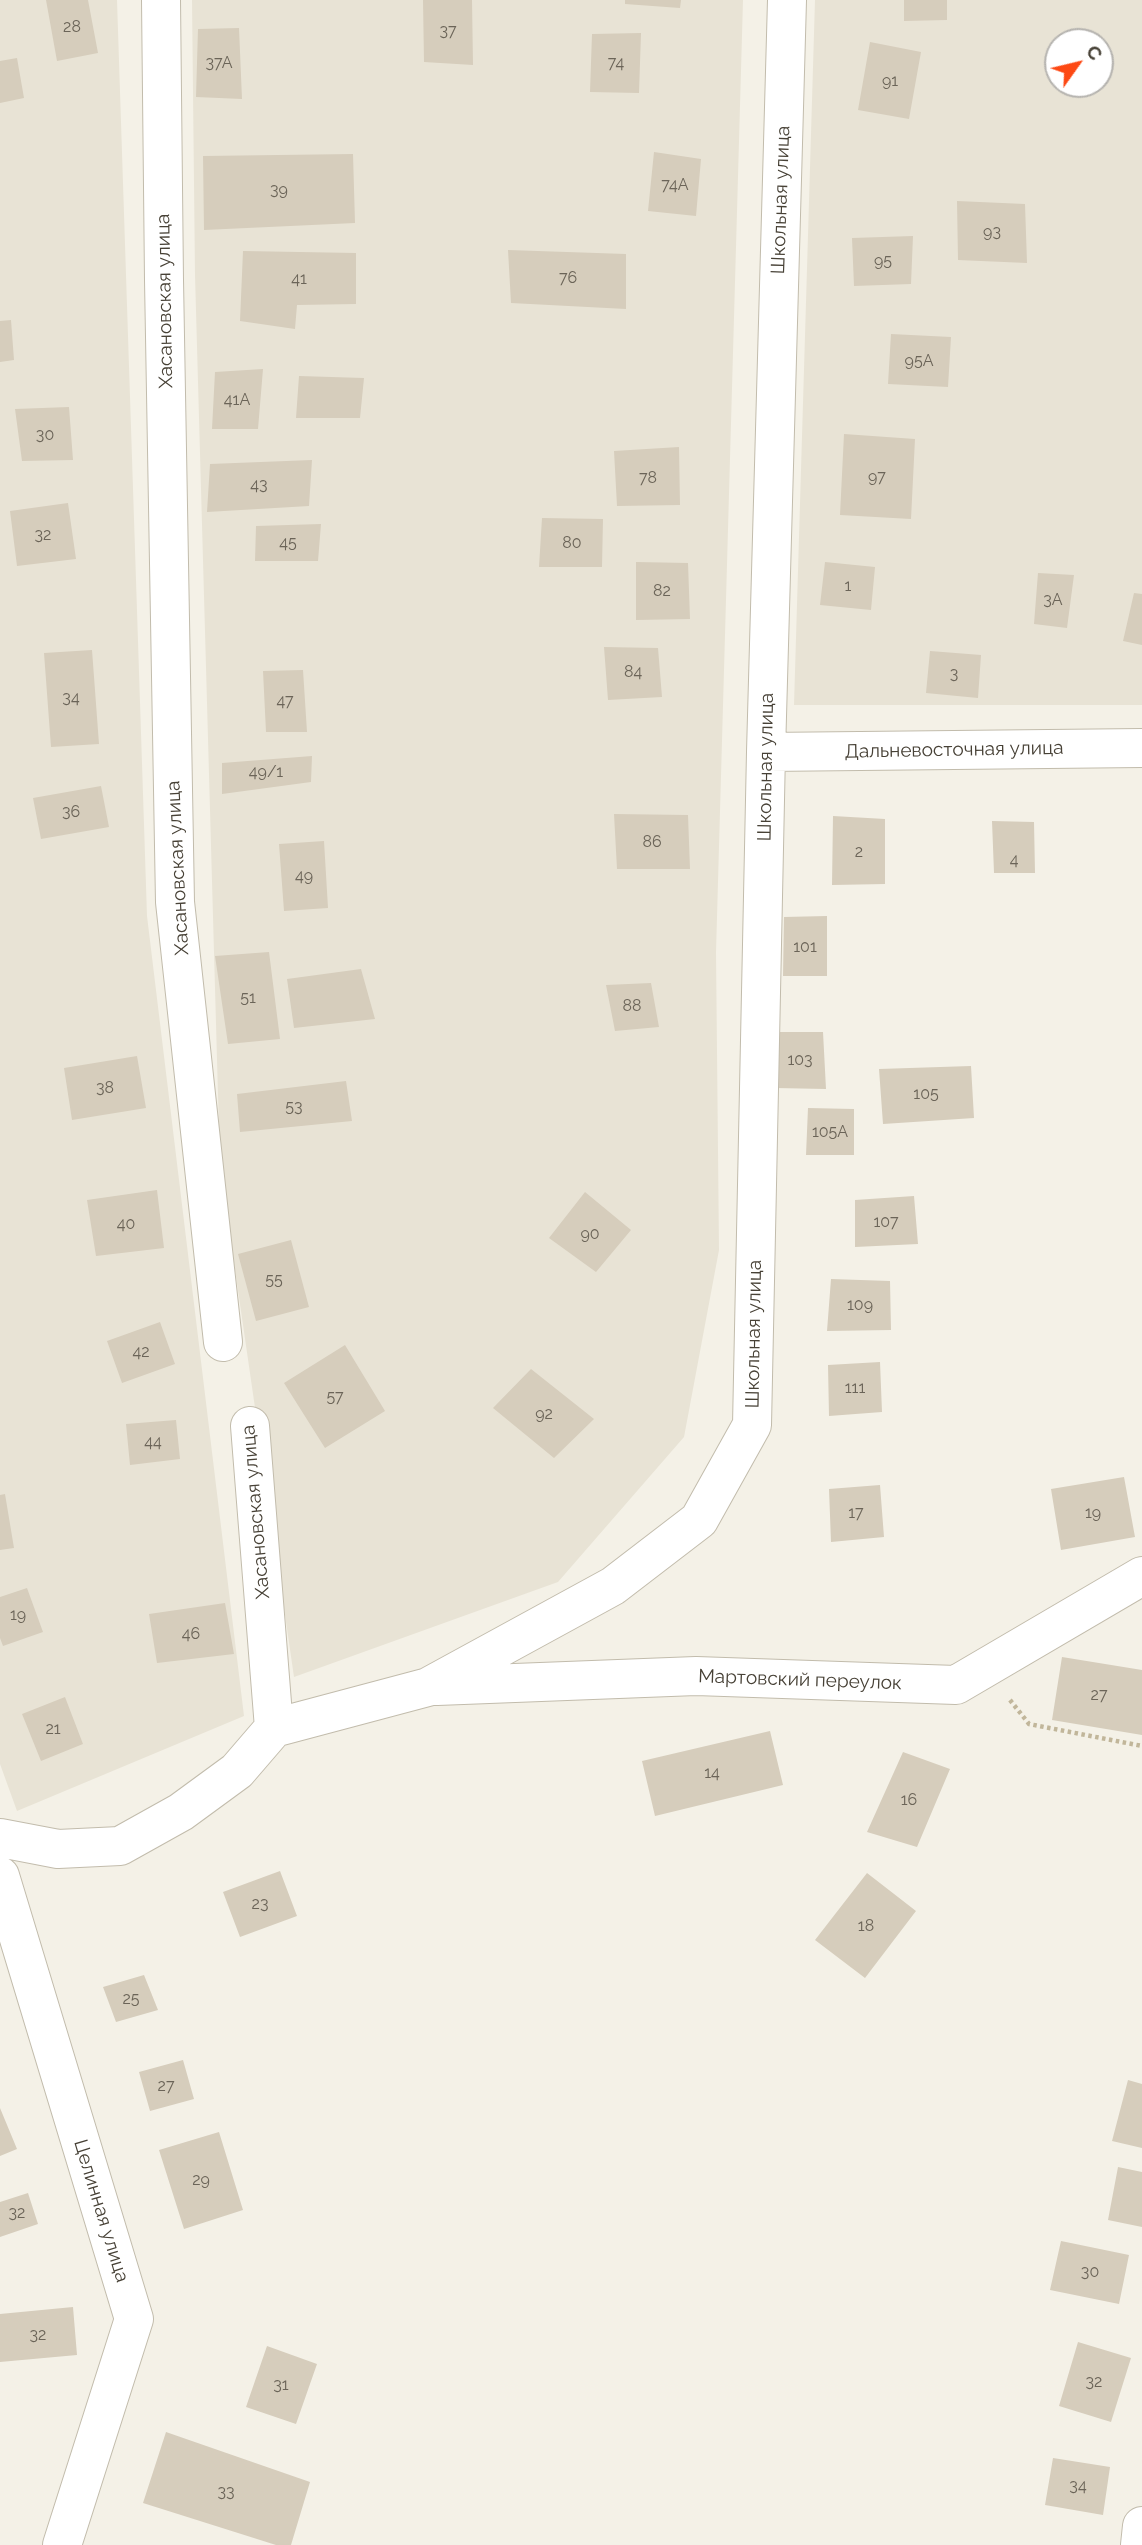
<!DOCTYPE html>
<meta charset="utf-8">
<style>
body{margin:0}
#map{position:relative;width:1142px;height:2545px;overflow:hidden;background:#f4f1e7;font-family:Raleway,sans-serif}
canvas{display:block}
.north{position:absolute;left:1044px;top:28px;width:70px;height:70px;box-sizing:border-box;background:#fff;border:2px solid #b5b3af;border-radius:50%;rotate:56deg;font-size:19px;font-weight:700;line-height:28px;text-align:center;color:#474136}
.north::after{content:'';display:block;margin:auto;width:24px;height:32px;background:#fd4914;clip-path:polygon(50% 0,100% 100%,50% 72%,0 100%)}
</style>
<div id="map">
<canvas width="1142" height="2545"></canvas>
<div class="north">С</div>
</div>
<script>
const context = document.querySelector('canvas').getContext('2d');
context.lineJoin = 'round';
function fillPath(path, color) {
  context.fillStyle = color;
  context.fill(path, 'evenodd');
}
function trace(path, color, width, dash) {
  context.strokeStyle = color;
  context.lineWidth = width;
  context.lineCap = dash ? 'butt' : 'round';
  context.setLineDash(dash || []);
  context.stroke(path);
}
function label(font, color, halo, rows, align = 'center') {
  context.font = font + ' Raleway,sans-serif';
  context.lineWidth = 5;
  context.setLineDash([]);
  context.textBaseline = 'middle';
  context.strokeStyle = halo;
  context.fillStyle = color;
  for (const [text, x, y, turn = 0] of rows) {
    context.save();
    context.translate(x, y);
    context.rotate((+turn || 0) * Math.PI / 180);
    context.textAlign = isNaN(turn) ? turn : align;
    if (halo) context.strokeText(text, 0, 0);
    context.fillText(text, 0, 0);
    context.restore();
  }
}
const residential = new Path2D(`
 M 0,0 L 117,0 L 147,916 L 244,1716 L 17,1811 L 0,1764 Z
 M 192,0 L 743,0 L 716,952 L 719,1250 L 684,1437 L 558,1582 L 294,1677 L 220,1166 L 195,275 Z
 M 815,0 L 1142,0 L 1142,705 L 794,705 ZM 1058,42 L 1100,42 L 1100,84 L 1058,84 Z`);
const building = new Path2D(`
 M 46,0 L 88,0 L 98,53 L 57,61 Z
 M 423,0 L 472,0 L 473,65 L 424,62 Z
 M 625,0 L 681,0 L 680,8 L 625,4 Z
 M 904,0 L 947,0 L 947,20 L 904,21 Z
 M 239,28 L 242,99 L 196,97 L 198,29 Z
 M 641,33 L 639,93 L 590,92 L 592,34 Z
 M 870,42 L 921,52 L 909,119 L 858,110 Z
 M 17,58 L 24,98 L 0,103 L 0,61 Z
 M 654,152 L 701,159 L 696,216 L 648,211 Z
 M 353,154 L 355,223 L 204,230 L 203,156 Z
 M 957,201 L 1025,204 L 1027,263 L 958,260 Z
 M 913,236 L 911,284 L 854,286 L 852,238 Z
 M 508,250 L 626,254 L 626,309 L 511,303 Z
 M 243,251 L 356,253 L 356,304 L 297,305 L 295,329 L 240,321 Z
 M 11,320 L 14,360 L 0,362 L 0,321 Z
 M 891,334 L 951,337 L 948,387 L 888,384 Z
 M 263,369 L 258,429 L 212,429 L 215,372 Z
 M 299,376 L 364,378 L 360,418 L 296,418 Z
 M 69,407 L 73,460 L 22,461 L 15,409 Z
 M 844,434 L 915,439 L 911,519 L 840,515 Z
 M 679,447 L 680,505 L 617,506 L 614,451 Z
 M 312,460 L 309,506 L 207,512 L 210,464 Z
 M 68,503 L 76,559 L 17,566 L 10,511 Z
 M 542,518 L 603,519 L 602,567 L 539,567 Z
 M 321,524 L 318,561 L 255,561 L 256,526 Z
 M 636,562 L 688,563 L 690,619 L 636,620 Z
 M 825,562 L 875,567 L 871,610 L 820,605 Z
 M 1038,573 L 1074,575 L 1067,628 L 1034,624 Z
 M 1134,593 L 1142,594 L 1142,645 L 1123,641 Z
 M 604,647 L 658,648 L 662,697 L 608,700 Z
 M 92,650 L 99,744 L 51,747 L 44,653 Z
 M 930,651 L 981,655 L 978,698 L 926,693 Z
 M 303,670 L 307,732 L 266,732 L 263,671 Z
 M 312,756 L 311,782 L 222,794 L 222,763 Z
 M 101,786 L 109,827 L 41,839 L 33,798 Z
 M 614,814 L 688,815 L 690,869 L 617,869 Z
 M 833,816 L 885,819 L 885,884 L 832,885 Z
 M 992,821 L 1034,822 L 1035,873 L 994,873 Z
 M 324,841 L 328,908 L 284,911 L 279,844 Z
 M 827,916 L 827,976 L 783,976 L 784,917 Z
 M 269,952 L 280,1039 L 228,1044 L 215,956 Z
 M 361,969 L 375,1019 L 294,1028 L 287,979 Z
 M 651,983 L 659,1027 L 615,1031 L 606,985 Z
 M 774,1032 L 823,1032 L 826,1089 L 775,1088 Z
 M 137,1056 L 146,1108 L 72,1120 L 64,1068 Z
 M 971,1066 L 974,1118 L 883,1124 L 879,1069 Z
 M 346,1081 L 352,1121 L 240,1132 L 237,1094 Z
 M 808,1108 L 854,1109 L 854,1155 L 806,1155 Z
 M 157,1190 L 164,1248 L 96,1256 L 87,1200 Z
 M 585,1192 L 631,1230 L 596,1272 L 549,1238 Z
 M 914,1196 L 918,1244 L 855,1247 L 855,1200 Z
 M 291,1240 L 309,1307 L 256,1321 L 238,1254 Z
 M 831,1279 L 890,1281 L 891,1330 L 827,1331 Z
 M 160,1322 L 175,1364 L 122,1383 L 107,1341 Z
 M 345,1345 L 385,1411 L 325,1448 L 284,1383 Z
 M 880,1362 L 882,1412 L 829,1416 L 828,1365 Z
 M 531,1369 L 594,1419 L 554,1458 L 493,1408 Z
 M 176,1420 L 180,1459 L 130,1465 L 126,1424 Z
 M 1124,1477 L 1135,1537 L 1061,1550 L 1051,1489 Z
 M 880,1485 L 884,1537 L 831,1542 L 829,1489 Z
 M 5,1494 L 14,1548 L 0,1550 L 0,1495 Z
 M 27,1588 L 43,1632 L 3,1646 L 0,1638 L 0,1597 Z
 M 225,1603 L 234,1654 L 157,1663 L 149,1614 Z
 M 1062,1657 L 1142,1670 L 1142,1735 L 1052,1720 Z
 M 65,1697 L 83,1744 L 41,1761 L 22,1714 Z
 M 770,1731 L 783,1785 L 655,1816 L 642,1761 Z
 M 903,1752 L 950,1769 L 917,1847 L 867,1832 Z
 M 280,1871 L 297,1916 L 240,1937 L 223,1892 Z
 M 867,1873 L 916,1911 L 865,1978 L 815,1940 Z
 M 144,1975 L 158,2010 L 116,2022 L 103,1987 Z
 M 183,2060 L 194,2099 L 150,2111 L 139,2072 Z
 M 1128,2080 L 1142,2084 L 1142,2148 L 1112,2141 Z
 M 0,2108 L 17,2149 L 0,2156 Z
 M 219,2132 L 243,2210 L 184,2229 L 159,2150 Z
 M 1118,2167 L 1142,2172 L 1142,2227 L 1108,2220 Z
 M 28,2193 L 38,2224 L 0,2237 L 0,2202 Z
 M 1061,2241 L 1129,2255 L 1119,2304 L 1050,2290 Z
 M 73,2307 L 77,2355 L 0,2362 L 0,2314 Z
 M 1078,2342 L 1131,2358 L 1111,2422 L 1059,2406 Z
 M 267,2346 L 317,2364 L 296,2424 L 246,2407 Z
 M 166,2432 L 310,2482 L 291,2545 L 276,2545 L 143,2503 Z
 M 1053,2458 L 1110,2467 L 1103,2515 L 1045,2505 Z`);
const path = new Path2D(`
 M 1010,1700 L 1029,1724 L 1142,1746`);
const street = new Path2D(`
 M 161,0 L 164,280 L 175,902 L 223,1342
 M 766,752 L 1142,748
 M 250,1426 L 274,1728
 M 437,1686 L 696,1676 L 956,1685 L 1142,1576
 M 0,1838 L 58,1849 L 120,1846 L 181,1812 L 237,1771 L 274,1728 L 428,1687 L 613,1586 L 699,1520 L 752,1425 L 766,752 L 787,0
 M 0,1876 L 134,2319 L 62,2545
 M 1140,2545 L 1142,2526`);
const numberNames = [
 ["28",72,27],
 ["37",448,31],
 ["37А",219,63],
 ["74",616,63],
 ["91",890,81],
 ["74А",675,185],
 ["39",279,190],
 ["93",992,232],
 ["95",883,261],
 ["76",568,278],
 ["41",299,279],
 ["95А",919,361],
 ["41А",237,400],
 ["30",45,435],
 ["97",877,477],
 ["78",648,478],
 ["43",259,485],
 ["32",43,535],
 ["45",288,543],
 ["80",572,543],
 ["1",848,586],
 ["82",662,591],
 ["3А",1053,600],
 ["84",633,672],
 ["3",954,674],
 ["34",71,698],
 ["47",285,701],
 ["49/1",266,772],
 ["36",71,812],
 ["86",652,842],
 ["2",859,852],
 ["4",1014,860],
 ["49",304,876],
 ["101",805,947],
 ["51",248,998],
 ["88",632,1006],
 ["103",800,1060],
 ["38",105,1088],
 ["105",926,1094],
 ["53",294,1107],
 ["105А",830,1132],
 ["107",886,1222],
 ["40",126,1224],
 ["90",590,1234],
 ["55",274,1280],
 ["109",860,1305],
 ["42",141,1352],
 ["111",855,1388],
 ["57",335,1397],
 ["92",544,1414],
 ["44",153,1442],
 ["17",856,1513],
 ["19",1093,1513],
 ["19",18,1615],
 ["46",191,1634],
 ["27",1099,1695],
 ["21",53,1729],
 ["14",712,1773],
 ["16",909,1800],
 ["23",260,1904],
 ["18",866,1926],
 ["25",131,1999],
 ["27",166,2086],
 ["29",201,2180],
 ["32",17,2213],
 ["30",1090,2272],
 ["32",38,2335],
 ["32",1094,2382],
 ["31",281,2385],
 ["34",1078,2486],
 ["33",226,2492]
];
const streetNames = [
 ["Школьная улица",781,200,-88],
 ["Хасановская улица",165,301,-91],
 ["Дальневосточная улица",954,750,-1],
 ["Школьная улица",766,767,-89],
 ["Хасановская улица",178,868,-93],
 ["Школьная улица",754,1334,-89],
 ["Хасановская улица",256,1512,-95],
 ["Мартовский переулок",800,1680,2],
 ["Целинная улица",101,2211,73]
];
fillPath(residential, '#e8e3d5');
fillPath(building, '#d6cdbc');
trace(street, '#c2bcac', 40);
trace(path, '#c1b69a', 4.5, [3.5, 3.5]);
trace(street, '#fff', 38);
label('16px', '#6b6458', null, numberNames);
label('19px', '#474136', '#fff', streetNames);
</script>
